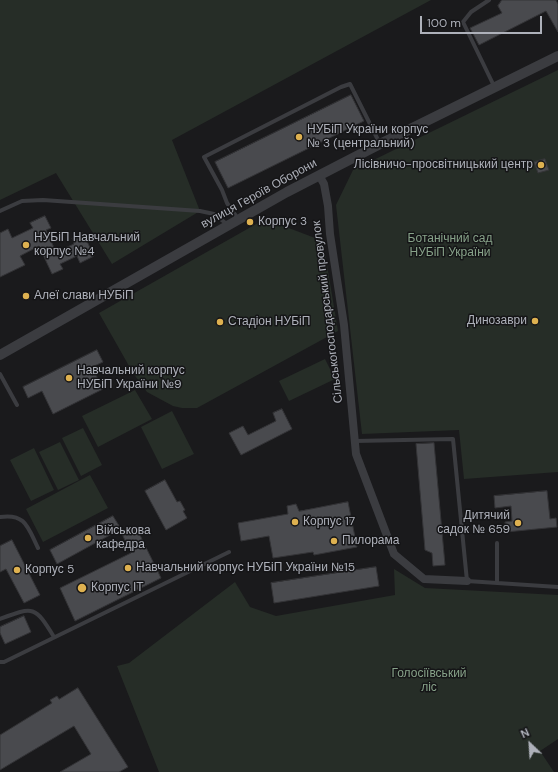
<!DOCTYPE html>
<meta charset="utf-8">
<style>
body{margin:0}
#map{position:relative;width:558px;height:772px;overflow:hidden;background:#1a1a1c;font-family:"DM Sans",sans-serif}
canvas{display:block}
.north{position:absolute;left:510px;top:724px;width:40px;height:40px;-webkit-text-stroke:3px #151517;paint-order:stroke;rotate:335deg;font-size:11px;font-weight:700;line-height:16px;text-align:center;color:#aeb1ba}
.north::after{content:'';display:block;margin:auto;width:14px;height:18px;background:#aeb1ba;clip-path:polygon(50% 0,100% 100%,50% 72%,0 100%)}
.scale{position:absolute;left:420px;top:16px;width:122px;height:18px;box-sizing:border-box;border:2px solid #aeb1ba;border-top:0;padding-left:5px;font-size:12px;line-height:14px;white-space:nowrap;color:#aeb1ba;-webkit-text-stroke:3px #151517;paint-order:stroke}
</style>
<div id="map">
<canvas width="558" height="772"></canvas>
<div class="north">N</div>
<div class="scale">100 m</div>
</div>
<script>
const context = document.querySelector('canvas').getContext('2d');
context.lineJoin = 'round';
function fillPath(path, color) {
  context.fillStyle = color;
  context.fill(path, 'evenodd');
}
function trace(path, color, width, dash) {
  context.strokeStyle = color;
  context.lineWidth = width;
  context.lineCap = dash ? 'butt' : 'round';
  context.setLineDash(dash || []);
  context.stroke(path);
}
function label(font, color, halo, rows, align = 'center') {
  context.font = font + ' "DM Sans",sans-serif';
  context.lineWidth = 3;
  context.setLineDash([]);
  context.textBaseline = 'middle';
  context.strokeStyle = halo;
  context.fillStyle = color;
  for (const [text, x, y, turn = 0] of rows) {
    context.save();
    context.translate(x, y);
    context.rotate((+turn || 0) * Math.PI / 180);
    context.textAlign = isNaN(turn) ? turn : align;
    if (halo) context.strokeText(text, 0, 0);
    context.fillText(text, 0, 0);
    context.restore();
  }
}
const green = new Path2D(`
 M 0,0 L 431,0 L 172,140 L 200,211 L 112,264 L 56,173 L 0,200 Z
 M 558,70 L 558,472 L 464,479 L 459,430 L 362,434 L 336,205 L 353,170 Z
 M 265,219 L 323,241 L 338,331 L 197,408 L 182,408 L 173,406 L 147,392 L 133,373 L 99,313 Z
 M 325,359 L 335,379 L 289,401 L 279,381 Z
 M 135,390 L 152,419 L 98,447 L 82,416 Z
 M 172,411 L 194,454 L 162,469 L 141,427 Z
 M 83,428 L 102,465 L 81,476 L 62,438 Z
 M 60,442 L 79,480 L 58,490 L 39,452 Z
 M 34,448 L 54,490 L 31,501 L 10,460 Z
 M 90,475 L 108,508 L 43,542 L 26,509 Z
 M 394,569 L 425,588 L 558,595 L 558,739 L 540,751 L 554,772 L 159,772 L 117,666 L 129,663 L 235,582 L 250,607 L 276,616 L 395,595 Z`);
const building = new Path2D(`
 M 502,0 L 556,0 L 558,4 L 558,32 L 546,11 L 479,45 L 470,28 L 502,13 L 498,6 Z
 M 351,95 L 364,121 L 228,188 L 215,162 Z
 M 545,159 L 549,170 L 538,173 L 534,162 Z
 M 45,216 L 51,228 L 46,230 L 56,252 L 74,244 L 72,238 L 83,233 L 94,256 L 80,263 L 77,256 L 60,264 L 63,269 L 52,274 L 39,246 L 20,256 L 25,265 L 0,277 L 0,233 L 8,229 L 12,238 L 33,228 L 30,223 Z
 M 97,350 L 103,362 L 92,367 L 103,389 L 53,414 L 42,391 L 28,398 L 23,387 Z
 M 282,409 L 292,429 L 241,455 L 229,433 L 243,426 L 248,435 L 276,421 L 273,413 Z
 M 434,443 L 445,565 L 433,566 L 432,553 L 425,550 L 416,444 Z
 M 165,480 L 177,502 L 180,501 L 185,510 L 183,511 L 187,518 L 166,530 L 145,491 Z
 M 547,491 L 550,519 L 556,518 L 557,527 L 506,532 L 505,522 L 512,521 L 511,506 L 495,508 L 494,496 Z
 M 348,502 L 357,547 L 314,555 L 313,552 L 273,558 L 269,536 L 241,541 L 238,523 L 288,514 L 287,506 L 296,504 L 299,511 Z
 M 113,516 L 121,529 L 57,564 L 50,550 Z
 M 136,527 L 161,578 L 75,621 L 60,588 L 131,553 L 122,534 Z
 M 12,540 L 40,595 L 24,603 L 6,569 L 0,572 L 0,546 Z
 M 376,567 L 379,586 L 274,603 L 271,583 Z
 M 24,616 L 31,632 L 5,644 L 0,633 L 0,627 Z
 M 78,688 L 128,767 L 119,772 L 60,772 L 91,754 L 74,726 L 0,770 L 0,735 L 52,703 L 50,700 L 57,696 L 59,699 Z`);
const service = new Path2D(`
 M 489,0 L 471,12 L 463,22 L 494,86
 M 0,211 L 22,201 L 43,200 L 200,211 L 214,214 L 228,225
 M 238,219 L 227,203 L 222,190 L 204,157 L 341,87 L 350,84 L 380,144
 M 0,374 L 17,405
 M 355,441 L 453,439 L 467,581 L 558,587
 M 0,517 C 26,513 28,528 38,548
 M 497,543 L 497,583
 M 0,619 C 34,606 35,606 54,637
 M 0,662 L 4,662 L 229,552`);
const minor = new Path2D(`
 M 319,175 L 324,184 L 328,206 L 330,234 L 344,325 L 356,454 L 394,554 L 424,579 L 467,581`);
const tertiary = new Path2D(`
 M 0,355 L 287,192 L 380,144 L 558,56`);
const markers = [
 [299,137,4,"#deb150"],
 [541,165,4,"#deb150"],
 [250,222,4,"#deb150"],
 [26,245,4,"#deb150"],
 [26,296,4,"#deb150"],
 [535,321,4,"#deb150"],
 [220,322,4,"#deb150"],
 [69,378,4,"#deb150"],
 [295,522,4,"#deb150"],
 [518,523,4,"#deb150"],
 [88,538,4,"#deb150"],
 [334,541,4,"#deb150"],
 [128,568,4,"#deb150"],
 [17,570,4,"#deb150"],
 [82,588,5,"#deb150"]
];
const poiNames = [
 ["НУБіП України корпус",307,130],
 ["№ 3 (центральний)",307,144],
 ["Лісівничо-просвітницький центр",533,165,"right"],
 ["Корпус 3",258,222],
 ["НУБіП Навчальний",34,238],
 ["корпус №4",34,252],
 ["Алеї слави НУБіП",34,296],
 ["Динозаври",527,321,"right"],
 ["Стадіон НУБіП",228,322],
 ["Навчальний корпус",77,371],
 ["НУБіП України №9",77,385],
 ["Дитячий",510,516,"right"],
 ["садок № 659",510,530,"right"],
 ["Корпус 17",303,522],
 ["Військова",96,531],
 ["кафедра",96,545],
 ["Пилорама",342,541],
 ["Навчальний корпус НУБіП України №15",136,568],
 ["Корпус 5",25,570],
 ["Корпус ІТ",91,588]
];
const streetNames = [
 ["вулиця Героїв Оборони",259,194,-29],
 ["Сільськогосподарський провулок",328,312,-97]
];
const parkNames = [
 ["Ботанічний сад",450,239],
 ["НУБіП України",450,253],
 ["Голосіївський",429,674],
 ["ліс",429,688]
];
fillPath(green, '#262d27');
fillPath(building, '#494a4e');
trace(building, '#343437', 1);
trace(service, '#3b3c40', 4);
trace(minor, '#3b3c40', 8);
trace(tertiary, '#3b3c40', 10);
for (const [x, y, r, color] of markers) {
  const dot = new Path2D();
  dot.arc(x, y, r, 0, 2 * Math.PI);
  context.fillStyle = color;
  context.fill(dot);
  trace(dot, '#151517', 1.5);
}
label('12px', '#aeb1ba', '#151517', poiNames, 'left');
label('12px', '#aeb1ba', '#151517', streetNames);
label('12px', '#87a289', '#151517', parkNames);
</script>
